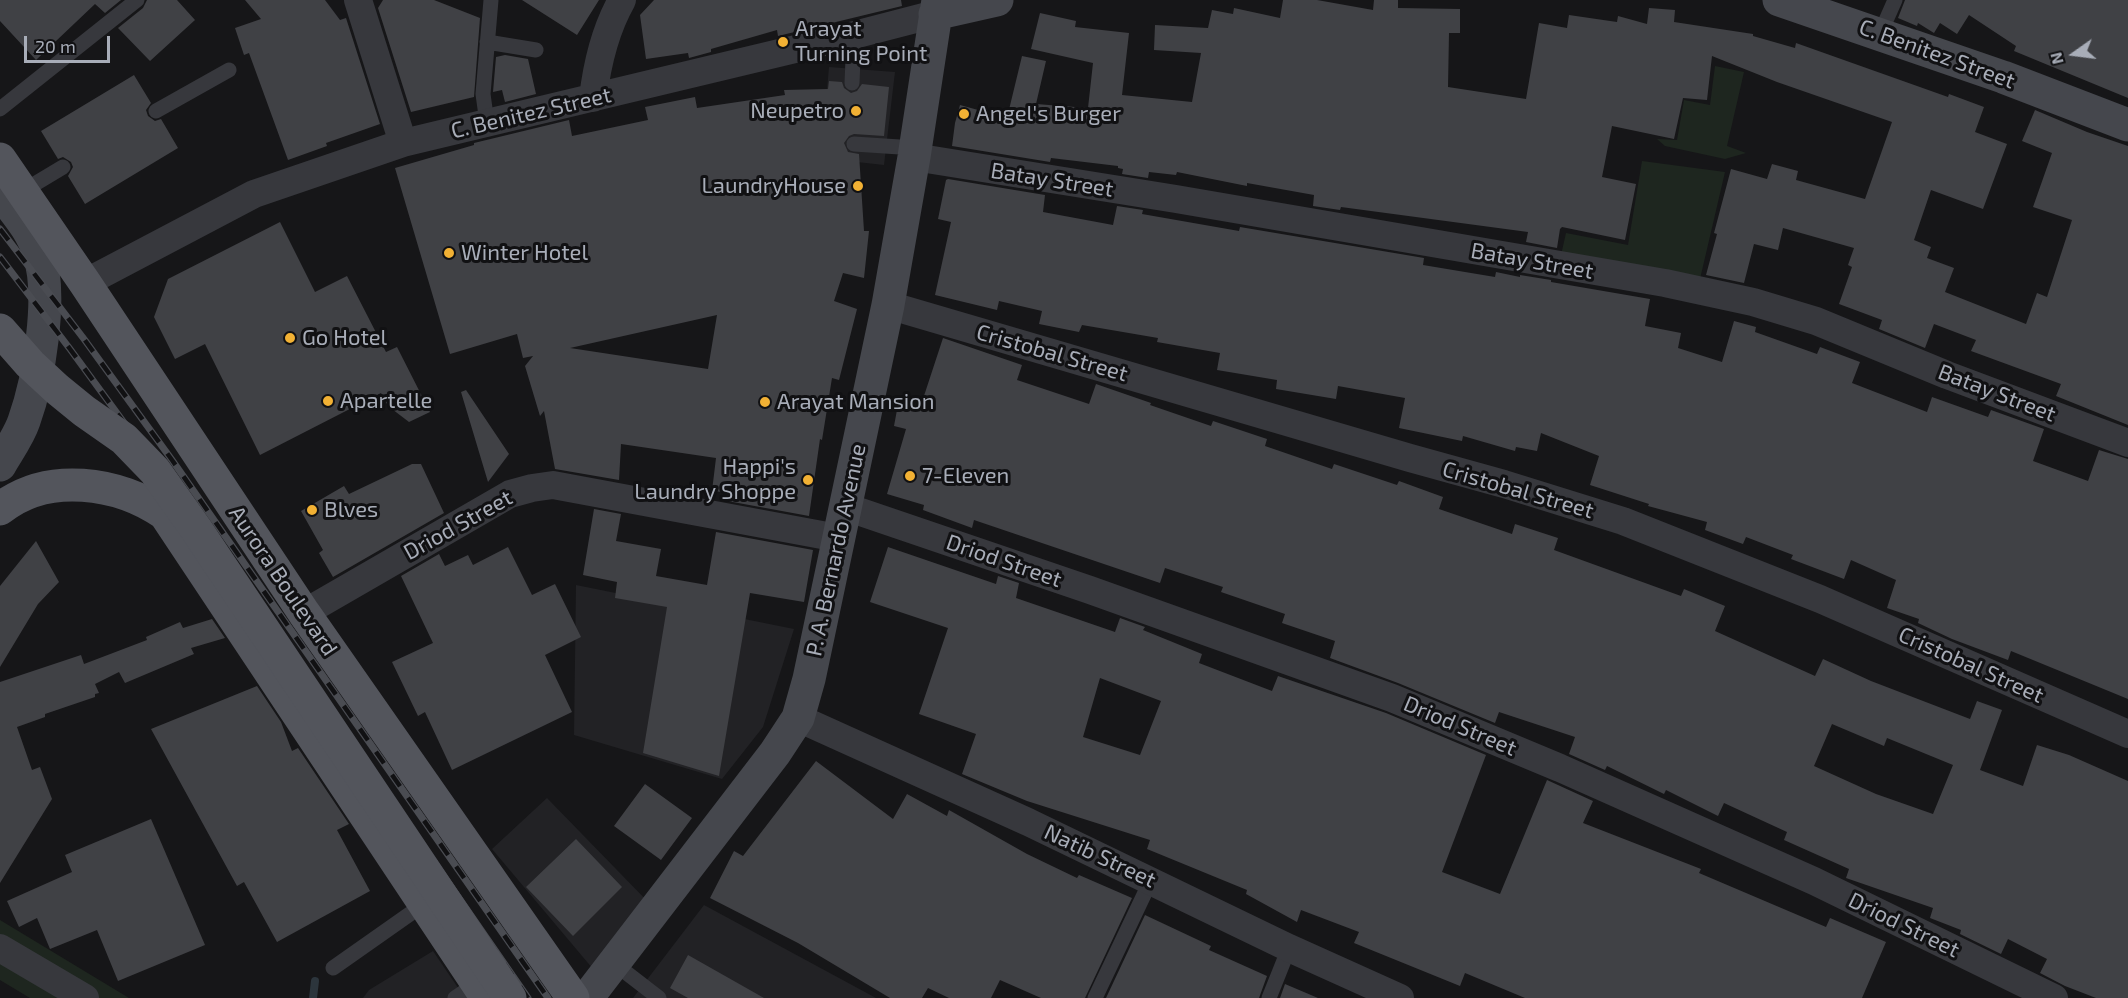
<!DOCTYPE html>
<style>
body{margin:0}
#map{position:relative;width:2128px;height:998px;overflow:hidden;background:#161618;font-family:"Exo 2",sans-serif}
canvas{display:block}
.north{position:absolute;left:2044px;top:24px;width:60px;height:60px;-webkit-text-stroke:4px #111113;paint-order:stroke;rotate:256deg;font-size:16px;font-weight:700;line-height:24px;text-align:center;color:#a8adb8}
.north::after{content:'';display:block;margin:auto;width:21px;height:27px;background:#a8adb8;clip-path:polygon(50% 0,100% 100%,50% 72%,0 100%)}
.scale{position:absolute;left:24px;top:36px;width:86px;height:27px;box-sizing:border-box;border:3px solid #a8adb8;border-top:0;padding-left:8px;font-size:18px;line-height:21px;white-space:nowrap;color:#a8adb8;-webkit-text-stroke:4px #111113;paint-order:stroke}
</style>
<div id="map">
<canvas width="2128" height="998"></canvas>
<div class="north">N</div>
<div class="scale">20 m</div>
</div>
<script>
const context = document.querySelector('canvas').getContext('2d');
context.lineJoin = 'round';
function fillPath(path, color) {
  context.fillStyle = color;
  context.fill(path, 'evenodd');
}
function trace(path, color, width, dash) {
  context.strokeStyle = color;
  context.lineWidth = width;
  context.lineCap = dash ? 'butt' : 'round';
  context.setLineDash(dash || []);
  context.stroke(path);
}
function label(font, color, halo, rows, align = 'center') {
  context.font = font + ' "Exo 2",sans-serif';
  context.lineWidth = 6;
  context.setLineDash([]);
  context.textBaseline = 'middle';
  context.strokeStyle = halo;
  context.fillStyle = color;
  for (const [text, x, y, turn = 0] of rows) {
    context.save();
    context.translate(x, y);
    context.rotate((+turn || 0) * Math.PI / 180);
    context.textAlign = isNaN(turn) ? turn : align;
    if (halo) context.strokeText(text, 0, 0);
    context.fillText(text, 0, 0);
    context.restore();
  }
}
const built = new Path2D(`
 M 829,67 L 895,72 L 884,165 L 821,158 Z
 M 576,585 L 794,629 L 763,727 L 722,779 L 574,735 Z
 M 547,798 L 652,906 L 593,969 L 492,849 Z
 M 704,905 L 876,998 L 633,998 Z
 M 433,951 L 465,998 L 363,998 L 369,990 Z`);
const green = new Path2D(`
 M 1715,66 L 1744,72 L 1727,146 L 1746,153 L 1725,159 L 1665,146 L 1657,139 L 1677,140 L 1684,100 L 1710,105 Z
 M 1642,161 L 1725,172 L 1700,279 L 1561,255 L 1566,233 L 1628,245 Z
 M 0,920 L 129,998 L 30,998 L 0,980 Z`);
const stream = new Path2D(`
 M 313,998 L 315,981`);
const building = new Path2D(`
 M 0,0 L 121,0 L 105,13 L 95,4 L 36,60 L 0,21 Z
 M 147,0 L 177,0 L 195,20 L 150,61 L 118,28 L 143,8 Z
 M 245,0 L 325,0 L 340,20 L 346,18 L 380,124 L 326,143 L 327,146 L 288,160 L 249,53 L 244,55 L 235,28 L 261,19 Z
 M 383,0 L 434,0 L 480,18 L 474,97 L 411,112 L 378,8 Z
 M 522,0 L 599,0 L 577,35 Z
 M 654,0 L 901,0 L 902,6 L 778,36 L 777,30 L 711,49 L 711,52 L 689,58 L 688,53 L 646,59 L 640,15 Z
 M 1283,0 L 1317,0 L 1373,10 L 1374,0 L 1398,0 L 1398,8 L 1460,9 L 1460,33 L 1449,33 L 1448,87 L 1526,99 L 1539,23 L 1567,28 L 1569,15 L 1617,22 L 1618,16 L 1647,24 L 1649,8 L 1675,10 L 1674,22 L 1753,34 L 1753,36 L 1795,48 L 1796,43 L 1948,97 L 1949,94 L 1984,107 L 1975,132 L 2007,144 L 1983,209 L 1931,190 L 1914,240 L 1931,247 L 1927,258 L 1954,268 L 1945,292 L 2026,324 L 2037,293 L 2047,297 L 2072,220 L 2033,207 L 2052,153 L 2022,141 L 2035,110 L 2087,132 L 2128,146 L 2128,425 L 2056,396 L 2061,384 L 1971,351 L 1976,340 L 1934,324 L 1925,348 L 1879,329 L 1882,320 L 1839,304 L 1852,267 L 1848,265 L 1854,248 L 1783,228 L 1778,250 L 1754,244 L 1744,283 L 1706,275 L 1717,234 L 1714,233 L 1731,169 L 1767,179 L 1772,164 L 1798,171 L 1796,180 L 1865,199 L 1892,122 L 1777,82 L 1712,56 L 1707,100 L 1683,98 L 1674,139 L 1612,126 L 1602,177 L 1636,184 L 1625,240 L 1562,227 L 1560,229 L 1557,248 L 1526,242 L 1528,232 L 1341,207 L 1340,210 L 1313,206 L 1314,195 L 1247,183 L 1247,186 L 1177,172 L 1176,175 L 1149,172 L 1148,178 L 1122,174 L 1123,169 L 1118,168 L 1118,166 L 1051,158 L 1050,162 L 952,146 L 955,123 L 960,105 L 1007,118 L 1022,56 L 1046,61 L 1036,104 L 1088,108 L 1093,63 L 1031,49 L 1040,13 L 1076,21 L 1075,27 L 1129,33 L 1122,95 L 1192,102 L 1201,53 L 1154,50 L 1155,25 L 1208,28 L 1212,10 L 1233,14 L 1234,8 L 1280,18 Z
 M 1905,0 L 2128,0 L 2128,98 L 2014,51 L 2016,46 L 1969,15 L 1957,34 L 1940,23 L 1934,33 L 1918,23 L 1917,26 L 1898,18 Z
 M 505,55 L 528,59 L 536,94 L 505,102 L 502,90 L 493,92 L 496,57 Z
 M 134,75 L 151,103 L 146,110 L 148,116 L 155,121 L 161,119 L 178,148 L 85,204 L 68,176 L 73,167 L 71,162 L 63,157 L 58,159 L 41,131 Z
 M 829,81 L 842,82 L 844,88 L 851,93 L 857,91 L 862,84 L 889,87 L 884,136 L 854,134 L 849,136 L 844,143 L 848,152 L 859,154 L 864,231 L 869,231 L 864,278 L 843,273 L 834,301 L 857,309 L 839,380 L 832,378 L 822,440 L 820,439 L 809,516 L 722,500 L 723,492 L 712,491 L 716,458 L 621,444 L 619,480 L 555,469 L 544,411 L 540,416 L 525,366 L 533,356 L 523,358 L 517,334 L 450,354 L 395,168 L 474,145 L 474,143 L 569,120 L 572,136 L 648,120 L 645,107 L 695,97 L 697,108 L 785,95 L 784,90 L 828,89 ZM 717,315 L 708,369 L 570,348 Z
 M 948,179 L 1045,195 L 1043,212 L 1113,225 L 1117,206 L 1143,210 L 1142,214 L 1239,231 L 1240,227 L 1424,258 L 1423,265 L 1495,277 L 1496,272 L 1520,277 L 1520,275 L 1551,280 L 1551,282 L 1650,299 L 1645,326 L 1681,333 L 1678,348 L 1722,362 L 1734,321 L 1756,327 L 1755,332 L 1817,354 L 1820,347 L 1860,362 L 1852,383 L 1927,412 L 1932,397 L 1988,417 L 1991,410 L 2044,429 L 2033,461 L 2088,481 L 2099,450 L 2128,459 L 2128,699 L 2011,651 L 2008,660 L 1952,639 L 1918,623 L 1919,619 L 1887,608 L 1896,580 L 1851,560 L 1844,579 L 1791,559 L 1793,555 L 1746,537 L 1743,544 L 1705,530 L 1707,522 L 1648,506 L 1649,504 L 1590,485 L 1599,456 L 1541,433 L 1537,451 L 1516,447 L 1515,451 L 1463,436 L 1462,441 L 1399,428 L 1405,398 L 1338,386 L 1336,399 L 1276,389 L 1277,380 L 1217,370 L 1220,353 L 1157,342 L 1158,338 L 1082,325 L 1079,332 L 1039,324 L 1042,311 L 999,301 L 997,310 L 935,295 L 951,222 L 938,219 L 946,180 Z
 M 280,222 L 315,292 L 347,276 L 386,352 L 397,347 L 430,412 L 409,422 L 388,406 L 381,393 L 260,455 L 205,344 L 175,359 L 154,317 L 168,279 Z
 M 943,338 L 1022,365 L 1017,380 L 1089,404 L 1096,384 L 1151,403 L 1150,405 L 1211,426 L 1213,421 L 1267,439 L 1265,446 L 1332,469 L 1334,464 L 1397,485 L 1399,481 L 1443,497 L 1439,509 L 1512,534 L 1515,524 L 1558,538 L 1554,550 L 1681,596 L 1684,589 L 1725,606 L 1715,631 L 1815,676 L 1823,659 L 1871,681 L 1970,719 L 1977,701 L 2002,710 L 1980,770 L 2023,786 L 2037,745 L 2069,755 L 2128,781 L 2128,998 L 2096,998 L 2065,986 L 2040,973 L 2047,959 L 2008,939 L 2001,954 L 1960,934 L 1961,930 L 1930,918 L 1933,908 L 1846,878 L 1849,869 L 1784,840 L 1787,832 L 1724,803 L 1718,816 L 1666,790 L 1664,794 L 1607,766 L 1605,770 L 1569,754 L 1575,737 L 1499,712 L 1495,723 L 1398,683 L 1330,658 L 1335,641 L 1282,623 L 1285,614 L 1221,592 L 1223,587 L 1165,568 L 1160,583 L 974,520 L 972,528 L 923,510 L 924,505 L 887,494 L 906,429 L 894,426 L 899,399 L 921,405 ZM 1832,724 L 1884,746 L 1887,738 L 1953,765 L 1933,814 L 1876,794 L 1814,766 Z
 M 466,390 L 509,454 L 488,482 L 461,392 Z
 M 412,464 L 421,464 L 444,513 L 333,577 L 319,553 L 323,550 L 301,511 L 344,486 L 349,494 Z
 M 594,509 L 621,514 L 616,541 L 661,549 L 656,576 L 707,585 L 716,532 L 813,550 L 804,602 L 750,593 L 719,776 L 643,753 L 667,607 L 615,598 L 617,582 L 583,575 Z
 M 36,541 L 59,582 L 38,604 L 0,667 L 0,586 Z
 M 508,547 L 532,595 L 555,584 L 581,637 L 545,655 L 572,712 L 452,770 L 425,712 L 418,716 L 392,662 L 433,643 L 401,576 L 439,554 L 445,566 L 468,555 L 473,565 Z
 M 888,547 L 996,584 L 998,576 L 1019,583 L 1016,598 L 1115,632 L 1120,618 L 1145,627 L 1143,630 L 1202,654 L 1199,663 L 1272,691 L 1278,676 L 1386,713 L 1486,755 L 1442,872 L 1500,894 L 1547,780 L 1593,801 L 1583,823 L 1701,869 L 1699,873 L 1826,927 L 1830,918 L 1886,942 L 1862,998 L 1525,998 L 1465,973 L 1460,986 L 1354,943 L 1359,932 L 1301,910 L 1297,922 L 1246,894 L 1247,890 L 1147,849 L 1150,840 L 1027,801 L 962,774 L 976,734 L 919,714 L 948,628 L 870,602 ZM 1100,678 L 1161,701 L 1140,755 L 1083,737 Z
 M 212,619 L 225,638 L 191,648 L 194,654 L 125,683 L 119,672 L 95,684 L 99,693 L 95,694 L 95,697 L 45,714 L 45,717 L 17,727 L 32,770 L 40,767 L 52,799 L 0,883 L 0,682 L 81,655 L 84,664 L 147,640 L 146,637 L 180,622 L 183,628 Z
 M 257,686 L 281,722 L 292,751 L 298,748 L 349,824 L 337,830 L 370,891 L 277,942 L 244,882 L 237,886 L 151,729 Z
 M 816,761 L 893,819 L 907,794 L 947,816 L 949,810 L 1027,854 L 1077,878 L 1079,875 L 1132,898 L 1085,998 L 1041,998 L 1000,980 L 991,998 L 949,998 L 928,988 L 922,998 L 890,998 L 798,943 L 710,898 L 734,851 L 743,856 Z
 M 645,784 L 692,818 L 661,860 L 614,826 Z
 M 151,819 L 205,945 L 118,981 L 97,930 L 50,949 L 37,918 L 19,927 L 7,901 L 72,872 L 65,855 Z
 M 576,839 L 622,887 L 573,936 L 526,887 Z
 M 1145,915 L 1211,946 L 1209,950 L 1267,976 L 1259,998 L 1106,998 Z
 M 688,955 L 764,998 L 688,998 L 670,988 Z
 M 1285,984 L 1318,998 L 1280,998 Z`);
const lane = new Path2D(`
 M 1880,34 L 1895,0
 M 487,42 L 536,50
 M 852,83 L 854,35
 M 0,109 L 137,0
 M 156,111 L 229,70
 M 487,123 L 483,94 L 491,0
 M 854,144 L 915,148
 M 23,191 L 63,167
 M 615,964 L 659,998
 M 333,968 L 424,904
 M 455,998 L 477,983
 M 1095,998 L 1151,880
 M 1269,998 L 1289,948`);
const street = new Path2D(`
 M 358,0 L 403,143
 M 593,98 C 597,64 605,30 622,0
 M 914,157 L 1176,199 L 1665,283 L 1753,302 L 1816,321 L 1947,375 L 2128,443
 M 85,283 L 254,194 L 403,143 L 854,35 L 935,14
 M 888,305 L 1410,458 L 1504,484 L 1623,521 L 1820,599 L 2128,734
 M 846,507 L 1090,590 L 1392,698 L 1560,768 L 1814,881 L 2054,998
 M 304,613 L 510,494 L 532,488 L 553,485 L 838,538
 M 798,718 L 1028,822 L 1289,948 L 1400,998
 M 0,948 L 85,998`);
const secondary = new Path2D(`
 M 1779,0 L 2003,77 L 2128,125
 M 935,14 L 997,0
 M 0,192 C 15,212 32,230 39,254 C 53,296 39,379 24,421 C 19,436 8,451 0,465
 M 587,998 L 775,753 L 798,718 L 809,679 L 888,305 L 914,157 L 938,0`);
const primary = new Path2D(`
 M 0,159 L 85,283 L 304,613 L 573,998
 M 0,509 C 47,471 119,482 165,514 L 487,998`);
const rail = new Path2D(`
 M 0,229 L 84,339 L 172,460 L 548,998
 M 0,257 L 70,349 L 232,570 L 528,998`);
const primaryBridge = new Path2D(`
 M 0,330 L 30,364 L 57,389 L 84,411 L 124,439 L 155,471 L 196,529 L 510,998`);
const markers = [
 [783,42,6,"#f2b134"],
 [856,111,6,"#f2b134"],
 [964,114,6,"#f2b134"],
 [858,186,6,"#f2b134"],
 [449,253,6,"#f2b134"],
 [290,338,6,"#f2b134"],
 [328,401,6,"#f2b134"],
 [765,402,6,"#f2b134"],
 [910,476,6,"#f2b134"],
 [808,480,6,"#f2b134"],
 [312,510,6,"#f2b134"]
];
const poiNames = [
 ["Arayat",795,29],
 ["Turning Point",795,54],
 ["Neupetro",844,111,"right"],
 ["Angel's Burger",976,114],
 ["LaundryHouse",846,186,"right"],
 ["Winter Hotel",461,253],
 ["Go Hotel",302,338],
 ["Apartelle",340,401],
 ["Arayat Mansion",777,402],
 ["Happi's",796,467,"right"],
 ["Laundry Shoppe",796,492,"right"],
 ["7-Eleven",922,476],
 ["Blves",324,510]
];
const streetNames = [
 ["C. Benitez Street",1937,54,20],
 ["C. Benitez Street",531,113,-13],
 ["Batay Street",1052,180,9],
 ["Batay Street",1532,261,10],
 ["Cristobal Street",1052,353,16],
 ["Batay Street",1997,393,21],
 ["Cristobal Street",1518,490,16],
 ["Driod Street",458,525,-29],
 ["P. A. Bernardo Avenue",836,550,-78],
 ["Driod Street",1004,561,19],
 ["Aurora Boulevard",283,581,56],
 ["Cristobal Street",1971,665,24],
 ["Driod Street",1460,726,23],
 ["Natib Street",1100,856,25],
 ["Driod Street",1904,925,26]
];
fillPath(built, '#222225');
fillPath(green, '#1e261f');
trace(stream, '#2c353c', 8);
fillPath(building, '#404145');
trace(lane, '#37383d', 15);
trace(street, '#37383d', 28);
trace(secondary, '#45474d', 33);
trace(primary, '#53555c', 33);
trace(rail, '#4a4c52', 7);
trace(rail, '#111113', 4.5, [14]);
trace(primaryBridge, '#53555c', 33);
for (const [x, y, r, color] of markers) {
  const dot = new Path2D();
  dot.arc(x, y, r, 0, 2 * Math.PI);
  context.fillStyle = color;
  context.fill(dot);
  trace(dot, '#111113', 2);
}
label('22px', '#a8adb8', '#111113', poiNames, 'left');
label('22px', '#a8adb8', '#111113', streetNames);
</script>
